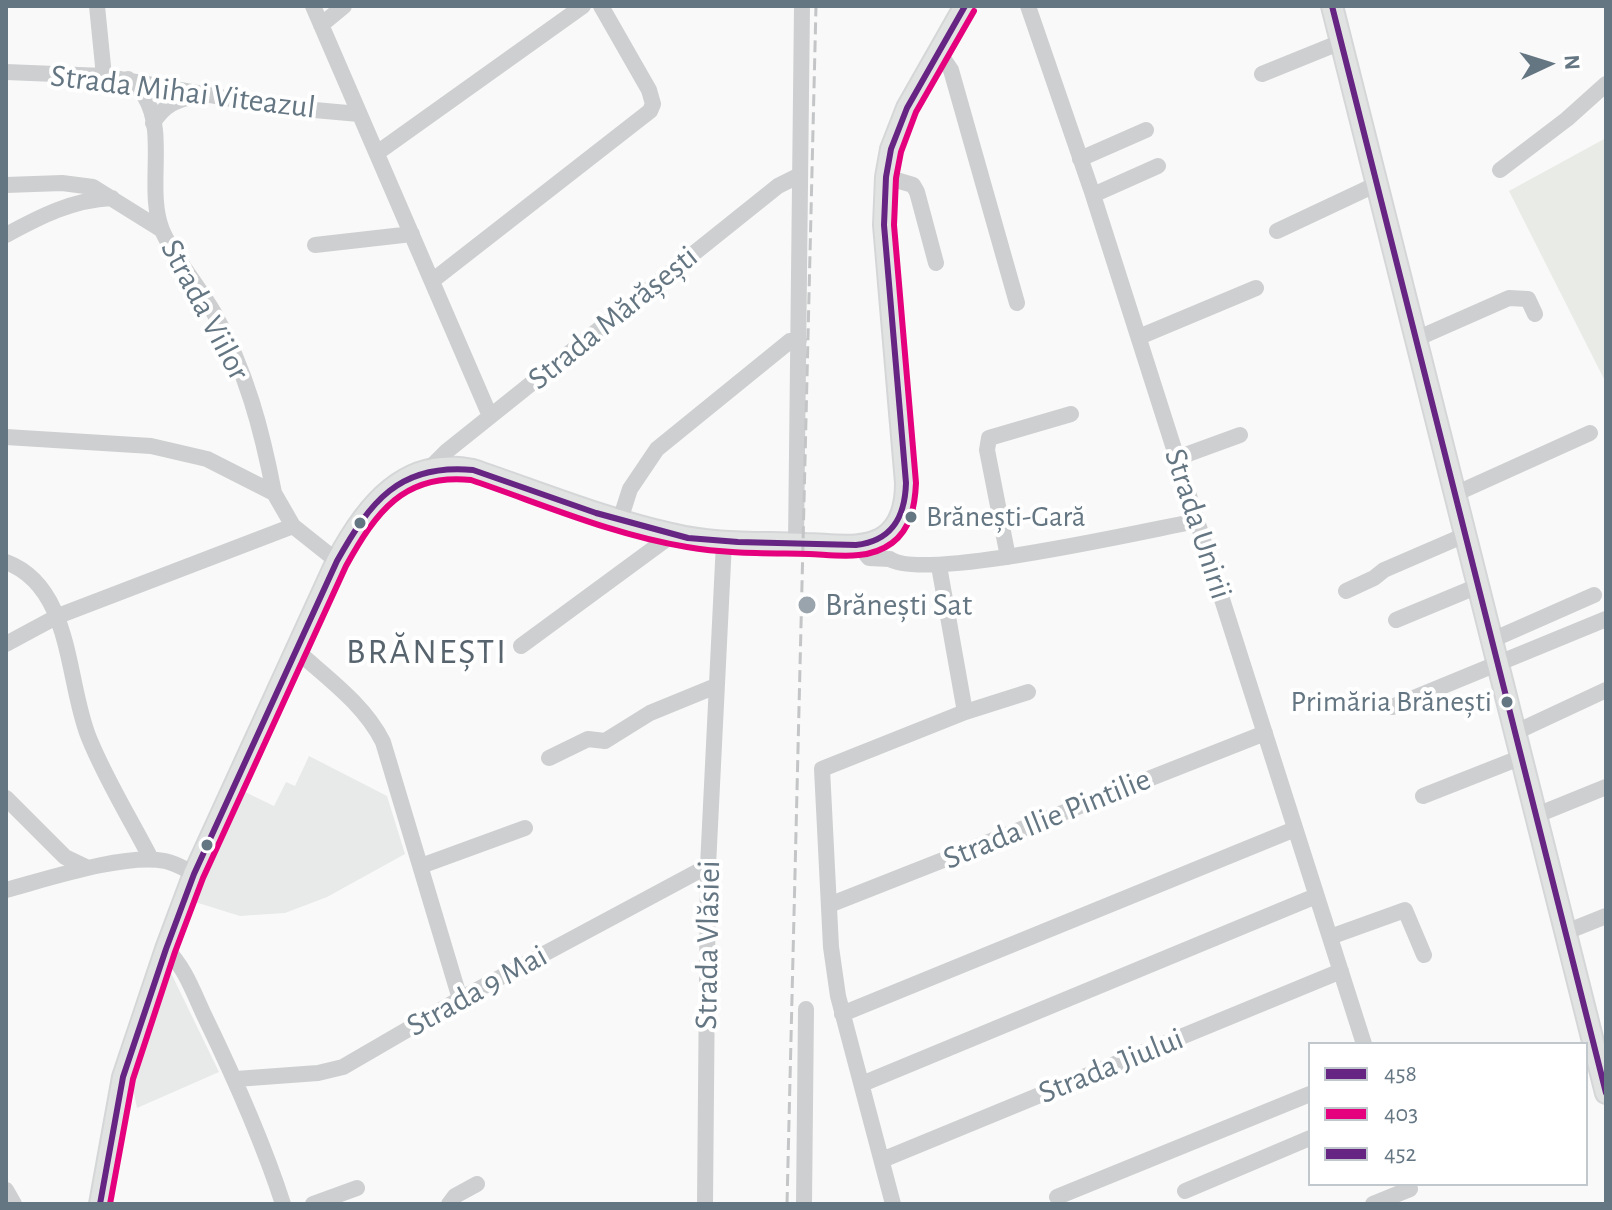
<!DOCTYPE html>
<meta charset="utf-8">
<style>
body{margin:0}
#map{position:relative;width:1612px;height:1210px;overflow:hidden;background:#f9f9f9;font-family:"Alegreya Sans",sans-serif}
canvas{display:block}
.frame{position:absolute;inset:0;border:8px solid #657683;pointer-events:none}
.legend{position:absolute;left:1308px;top:1042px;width:280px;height:144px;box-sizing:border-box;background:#fff;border:2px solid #c1c8cd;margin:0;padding:10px 14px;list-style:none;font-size:24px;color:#657683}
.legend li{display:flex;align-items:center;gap:16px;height:40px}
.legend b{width:40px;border:2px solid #c1c8cd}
.north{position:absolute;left:1508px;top:24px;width:80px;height:80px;-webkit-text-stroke:6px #fff;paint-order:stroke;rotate:86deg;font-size:22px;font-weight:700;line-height:32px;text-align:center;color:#657683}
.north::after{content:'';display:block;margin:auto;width:28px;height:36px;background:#657683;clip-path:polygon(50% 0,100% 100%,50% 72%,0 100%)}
</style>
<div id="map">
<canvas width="1612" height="1210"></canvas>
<div class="frame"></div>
<ul class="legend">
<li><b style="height:10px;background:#662483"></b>458</li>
<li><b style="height:10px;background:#e5007d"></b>403</li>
<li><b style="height:10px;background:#662483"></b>452</li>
</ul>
<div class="north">N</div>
</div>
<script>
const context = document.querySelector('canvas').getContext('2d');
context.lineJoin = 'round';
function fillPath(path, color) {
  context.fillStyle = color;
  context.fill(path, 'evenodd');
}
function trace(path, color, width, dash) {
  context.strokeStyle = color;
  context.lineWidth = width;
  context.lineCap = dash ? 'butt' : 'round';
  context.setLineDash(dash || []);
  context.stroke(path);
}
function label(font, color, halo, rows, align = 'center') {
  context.font = font + ' "Alegreya Sans",sans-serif';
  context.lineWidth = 8;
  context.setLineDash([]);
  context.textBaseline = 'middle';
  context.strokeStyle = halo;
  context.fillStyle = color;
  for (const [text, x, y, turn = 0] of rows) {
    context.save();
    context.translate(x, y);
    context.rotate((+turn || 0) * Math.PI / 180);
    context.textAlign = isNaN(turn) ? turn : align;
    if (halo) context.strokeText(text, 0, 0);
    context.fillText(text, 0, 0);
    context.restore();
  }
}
const built = new Path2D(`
 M 309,756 L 387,796 L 405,854 L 327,897 L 285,913 L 240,916 L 195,902 L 245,792 L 274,806 L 286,782 L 295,786 Z
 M 171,973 L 219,1072 L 137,1108 L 133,1089 L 161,980 Z`);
const green = new Path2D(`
 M 1606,138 L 1606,378 L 1604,379 L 1509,191 Z`);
const minor = new Path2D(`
 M 97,6 L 104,76
 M 313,6 L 490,416
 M 1028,6 L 1093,195 L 1364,1044
 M 321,25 L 344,6
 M 938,51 L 951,70 L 1017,303
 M 6,72 L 104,76 L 270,106 L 359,114
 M 1262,74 L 1341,42
 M 128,79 C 134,85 141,90 145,97 C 167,133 146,191 162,230 C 172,255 200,288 214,313 C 246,370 262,430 274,493
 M 153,123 C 164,105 177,99 197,96
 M 377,153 L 583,6
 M 1080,159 L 1146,130
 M 1500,170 L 1567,119 L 1606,84
 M 886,177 L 913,185 L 917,192 L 936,263
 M 6,185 L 62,183 L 93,187 L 162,230
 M 1093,195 L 1158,166
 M 1277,231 L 1377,184
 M 6,235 C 41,216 72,200 112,198
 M 315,245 L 412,234
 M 432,281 L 650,111 L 653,104 L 649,90 L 601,6
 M 1139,337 L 1256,288
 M 1416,339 L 1509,298 L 1528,299 L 1535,314
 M 6,437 L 151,446 L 207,459 L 274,493 L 293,526 L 337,561
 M 1177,458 L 1240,435
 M 430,468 L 447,451 L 778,186 L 800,175
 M 1455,494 L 1590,433
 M 620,520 L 630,489 L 657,449 L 790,341 L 799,340
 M 796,543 L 802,6
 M 858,544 L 869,558 L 890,559
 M 1008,557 L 987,450 L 989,438 L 1071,414
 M 890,559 C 923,582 1148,530 1197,521
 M 6,562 C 73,587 66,682 89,738 C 106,780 131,820 151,859
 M 939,566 L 965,712
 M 1346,591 L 1374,578 L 1384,570 L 1465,535
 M 1396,620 L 1478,586
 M 1492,640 L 1594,595
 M 6,644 L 58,616 L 293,526
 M 521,646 L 672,535
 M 296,650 C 327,678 364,704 383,742 L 460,999
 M 1392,707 L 1606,619
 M 1516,732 L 1606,690
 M 549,758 L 588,739 L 605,741 L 650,713 L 716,686
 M 1423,796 L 1522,757
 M 6,798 L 65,857 L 88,868
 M 1537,815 L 1606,787
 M 421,866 L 525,828
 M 6,890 C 47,879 125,853 165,861 C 176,863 185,869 194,874
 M 829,905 L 1265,733
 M 1566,932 L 1606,916
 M 1330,937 L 1405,910 L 1424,955
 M 166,949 C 185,967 194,994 205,1017 C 235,1079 262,1139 283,1204
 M 842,1014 L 1295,829
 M 236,1079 L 318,1073 L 343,1067 L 460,999 L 708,866
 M 862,1084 L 1316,896
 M 882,1160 L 1341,971
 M 6,1190 L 14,1204
 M 1185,1191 L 1310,1138
 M 1057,1197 L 1310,1094
 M 313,1204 L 357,1188
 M 449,1204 L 455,1196 L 477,1184
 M 705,1204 L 708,866 L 724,542
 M 804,1204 L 806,1009
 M 893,1204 L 838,996 L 831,947 L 822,769 L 965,712 L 1028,692
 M 1373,1204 L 1410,1189`);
const major = new Path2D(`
 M 1332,6 L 1606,1093
 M 100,1204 L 123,1077 L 166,949 L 194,874 L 337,561 C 366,506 405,456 473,470 C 538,492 604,519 671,534 C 715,545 761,542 806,544 C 829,544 863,551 884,537 C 902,525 906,503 906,483 L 884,225 L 886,177 L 891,149 L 907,108 L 965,6`);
const rail = new Path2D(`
 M 787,1204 L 816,6`);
const bus1 = new Path2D(`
 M 100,1204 L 123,1077 L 166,949 L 194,874 L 337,561 C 370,502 399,463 473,470 L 596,513 L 688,538 L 738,542 L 856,545 C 892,541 905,517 906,483 L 884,225 L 886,177 L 891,149 L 907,108 L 965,6`);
const bus2 = new Path2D(`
 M 110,1204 L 133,1079 L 175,952 L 203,878 L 346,566 C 376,512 404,473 471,480 C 542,504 613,535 687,547 C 727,554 768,553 809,554 C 836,555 868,561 892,543 C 911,529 915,505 916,483 L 894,225 L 896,178 L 901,152 L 916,112 L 974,11`);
const bus3 = new Path2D(`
 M 1332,6 L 1606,1093`);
const markers = [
 [911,517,7,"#657683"],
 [360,523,7,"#657683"],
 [807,605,10,"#99a4ac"],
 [1507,702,7,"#657683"],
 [207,845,7,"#657683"]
];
const busNames = [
 ["Brănești-Gară",926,517],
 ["Primăria Brănești",1492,702,"right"]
];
const streetNames = [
 ["Strada Mihai Viteazul",183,92,7],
 ["Strada Viilor",205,310,62],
 ["Strada Mărășești",613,318,-39],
 ["Strada Unirii",1198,524,72],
 ["Strada Ilie Pintilie",1047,819,-22],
 ["Strada Vlăsiei",708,945,-89],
 ["Strada 9 Mai",477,991,-29],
 ["Strada Jiului",1111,1066,-22]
];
const poiNames = [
 ["Brănești Sat",825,605]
];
const quarterNames = [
 ["BRĂNEȘTI",427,652]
];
fillPath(built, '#e8e9e9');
fillPath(green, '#e8ebe6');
trace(major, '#d5d6d7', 24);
trace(minor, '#cecfd0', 16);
trace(major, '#e1e2e2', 20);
trace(rail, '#c3c5c6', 3, [12, 6]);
trace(bus1, '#662483', 6);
trace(bus2, '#e5007d', 6);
trace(bus3, '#662483', 6);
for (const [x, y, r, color] of markers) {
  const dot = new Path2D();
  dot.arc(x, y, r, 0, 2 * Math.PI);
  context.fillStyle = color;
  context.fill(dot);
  trace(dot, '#fff', 3);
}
label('30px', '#657683', '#fff', busNames, 'left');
label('32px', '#657683', '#fff', streetNames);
label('32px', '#657683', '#fff', poiNames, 'left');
context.letterSpacing = '2px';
label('36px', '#57646e', '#fff', quarterNames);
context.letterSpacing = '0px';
</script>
